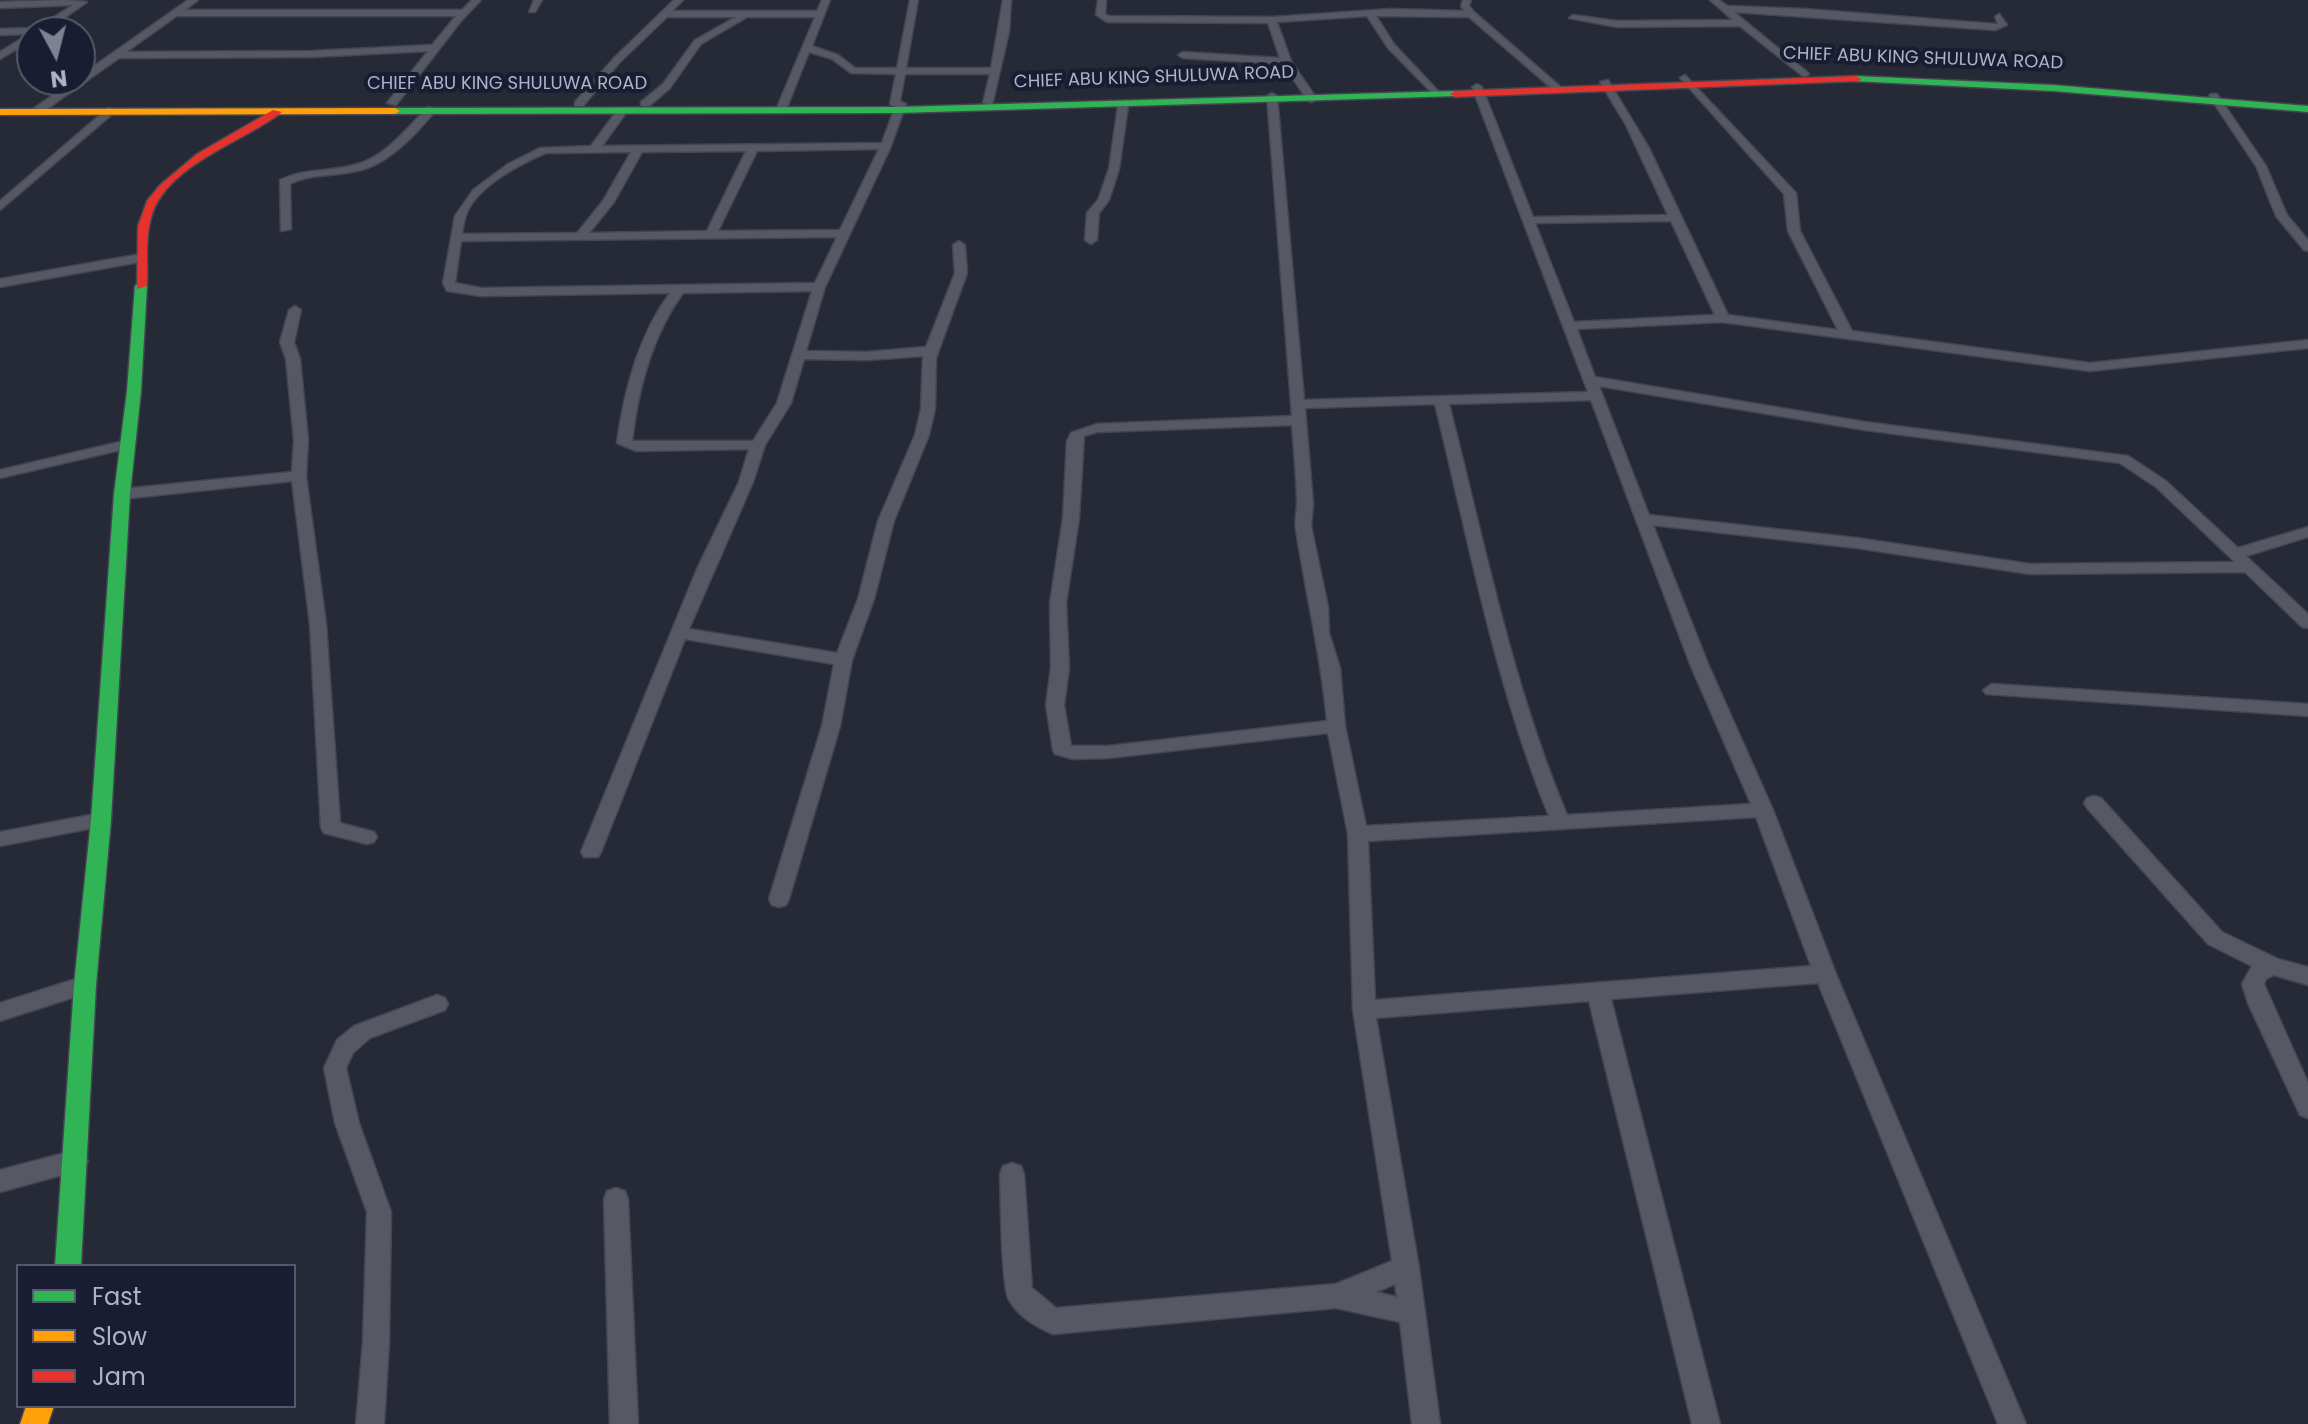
<!DOCTYPE html>
<style>
body{margin:0}
#map{position:relative;width:2308px;height:1424px;overflow:hidden;background:#262936;font-family:Poppins,sans-serif}
canvas{display:block}
.legend{position:absolute;left:16px;top:1264px;width:280px;height:144px;box-sizing:border-box;background:#191d31;border:2px solid #55596d;margin:0;padding:10px 14px;list-style:none;font-size:24px;color:#afb2c8}
.legend li{display:flex;align-items:center;gap:16px;height:40px}
.legend b{width:40px;border:2px solid #55596d}
.north{position:absolute;left:16px;top:16px;width:80px;height:80px;box-sizing:border-box;background:#191d31;border:2px solid #55596d;border-radius:50%;rotate:173deg;font-size:22px;font-weight:700;line-height:32px;text-align:center;color:#afb2c8}
.north::after{content:'';display:block;margin:auto;width:28px;height:36px;background:#7f8295;clip-path:polygon(50% 0,100% 100%,50% 72%,0 100%)}
</style>
<div id="map">
<canvas width="2308" height="1424"></canvas>
<ul class="legend">
<li><b style="height:10px;background:#30b455"></b>Fast</li>
<li><b style="height:10px;background:#ff9f0a"></b>Slow</li>
<li><b style="height:10px;background:#e5322d"></b>Jam</li>
</ul>
<div class="north">N</div>
</div>
<script>
const context = document.querySelector('canvas').getContext('2d');
context.lineJoin = 'round';
function trace(path, color, width, dash) {
  context.strokeStyle = color;
  context.lineWidth = width;
  context.lineCap = dash ? 'butt' : 'round';
  context.setLineDash(dash || []);
  context.stroke(path);
}
function fillPath(path, color) {
  context.fillStyle = color;
  context.fill(path, 'evenodd');
}
function label(font, color, halo, rows, align = 'center') {
  context.font = font + ' Poppins,sans-serif';
  context.lineWidth = 8;
  context.setLineDash([]);
  context.textBaseline = 'middle';
  context.strokeStyle = halo;
  context.fillStyle = color;
  for (const [text, x, y, turn = 0] of rows) {
    context.save();
    context.translate(x, y);
    context.rotate((+turn || 0) * Math.PI / 180);
    context.textAlign = isNaN(turn) ? turn : align;
    if (halo) context.strokeText(text, 0, 0);
    context.fillText(text, 0, 0);
    context.restore();
  }
}
const street = new Path2D(`
 M 67,0 L 87,2 L 44,32 L 32,32 L 32,40 L 0,59 L 0,52 L 29,34 L 0,35 L 0,29 L 37,28 L 73,5 L 0,8 L 0,2 Z
 M 188,0 L 198,0 L 185,10 L 462,10 L 472,0 L 481,0 L 461,21 L 396,105 L 387,103 L 428,51 L 312,57 L 119,58 L 41,113 L 33,113 L 33,109 L 75,80 L 80,80 L 80,76 ZM 178,15 L 179,16 L 456,16 L 432,45 L 312,51 L 126,52 Z
 M 534,0 L 542,0 L 535,12 L 529,12 Z
 M 674,0 L 683,0 L 672,11 L 817,11 L 822,0 L 830,0 L 812,46 L 838,55 L 855,68 L 897,68 L 910,0 L 918,0 L 906,68 L 991,68 L 1003,0 L 1011,0 L 1009,32 L 992,105 L 983,103 L 990,74 L 905,74 L 900,101 L 906,104 L 891,146 L 825,287 L 806,351 L 867,352 L 926,347 L 955,273 L 953,245 L 959,241 L 965,245 L 967,273 L 936,358 L 935,409 L 929,435 L 894,521 L 874,599 L 852,660 L 840,726 L 789,899 L 786,905 L 779,907 L 772,905 L 769,899 L 822,726 L 834,664 L 685,639 L 601,852 L 598,857 L 584,857 L 581,852 L 697,569 L 739,482 L 749,449 L 636,451 L 617,443 C 624,391 638,336 670,293 L 481,296 L 447,291 L 443,283 L 455,216 L 473,190 L 508,164 L 540,148 L 591,146 L 619,108 L 628,110 L 602,146 L 882,143 L 895,107 L 890,104 L 896,74 L 851,73 L 832,59 L 809,52 L 786,110 L 781,113 L 776,110 L 815,17 L 747,17 L 701,44 L 670,88 L 649,106 L 641,106 L 641,102 L 663,84 L 695,40 L 736,17 L 667,17 L 620,62 L 583,106 L 575,106 L 575,102 L 614,58 ZM 879,149 L 840,230 L 718,231 L 757,151 ZM 746,151 L 707,231 L 589,233 L 614,202 L 642,152 ZM 631,152 L 603,201 L 577,233 L 462,234 C 463,226 465,217 468,210 C 482,184 520,164 546,153 ZM 837,237 L 815,283 L 481,288 L 455,283 L 461,241 ZM 812,291 L 777,403 L 753,441 L 632,441 C 638,390 652,335 683,293 ZM 923,356 L 921,409 L 915,435 L 878,521 L 858,599 L 837,653 L 689,629 L 753,482 L 765,445 L 791,403 L 804,359 L 867,360 Z
 M 1098,0 L 1106,0 L 1105,14 L 1109,16 L 1272,17 L 1392,9 L 1464,11 L 1461,6 L 1463,0 L 1471,0 L 1469,6 L 1474,12 L 1563,89 L 1555,91 L 1469,17 L 1376,16 L 1394,44 L 1439,92 L 1441,94 L 1436,97 L 1388,48 L 1367,16 L 1277,22 L 1291,61 L 1317,99 L 1312,102 L 1308,101 L 1283,64 L 1183,58 L 1178,55 L 1183,52 L 1280,58 L 1268,23 L 1107,22 L 1096,15 Z
 M 1710,0 L 1719,0 L 1727,6 L 1805,9 L 1995,24 L 1998,24 L 1995,17 L 1999,14 L 2007,25 L 1995,30 L 1734,12 L 1807,72 L 1809,74 L 1804,77 L 1740,26 L 1617,27 L 1569,18 L 1573,15 L 1617,21 L 1733,20 Z
 M 1685,75 L 1796,193 L 1800,231 L 1852,331 L 2090,363 L 2308,340 L 2308,348 L 2090,371 L 1722,322 L 1577,329 L 1595,377 L 1865,422 L 2128,456 L 2166,481 L 2238,548 L 2308,527 L 2308,537 L 2246,556 L 2308,614 L 2308,628 L 2302,627 L 2245,572 L 2030,574 L 1857,548 L 1653,525 L 1708,664 L 1773,810 L 1836,974 L 2026,1424 L 1998,1424 L 1818,983 L 1611,999 L 1720,1424 L 1692,1424 L 1589,1001 L 1376,1018 L 1419,1268 L 1440,1424 L 1412,1424 L 1400,1322 L 1336,1308 L 1053,1334 C 1036,1327 1018,1316 1009,1300 C 1001,1285 1001,1196 1000,1174 L 1003,1166 L 1012,1163 L 1021,1166 L 1024,1174 L 1032,1288 L 1056,1308 L 1336,1284 L 1392,1261 L 1353,1010 L 1348,834 L 1328,733 L 1108,758 L 1073,759 L 1055,754 L 1053,750 L 1046,705 L 1051,668 L 1050,603 L 1063,518 L 1067,441 L 1071,433 L 1097,424 L 1292,416 L 1267,96 L 1272,93 L 1277,96 L 1304,400 L 1588,392 L 1472,87 L 1477,84 L 1482,87 L 1533,217 L 1668,215 L 1626,125 L 1600,82 L 1608,80 L 1649,148 L 1728,315 L 1838,330 L 1788,231 L 1784,194 L 1682,80 L 1680,78 ZM 1671,221 L 1715,315 L 1574,322 L 1535,223 ZM 1599,386 L 1865,430 L 2120,463 L 2156,487 L 2235,562 L 2030,564 L 1857,538 L 1649,515 ZM 1591,400 L 1690,664 L 1751,804 L 1567,815 C 1512,684 1484,541 1449,404 ZM 1435,404 C 1469,542 1495,684 1549,816 L 1366,826 L 1345,726 L 1340,668 L 1329,633 L 1328,607 L 1311,526 L 1313,504 L 1305,408 ZM 1292,425 C 1294,449 1296,474 1297,499 C 1298,510 1294,520 1296,530 C 1306,594 1321,656 1327,721 L 1108,746 L 1071,746 L 1064,705 L 1069,668 L 1066,603 L 1079,518 L 1084,436 L 1097,432 ZM 1756,817 L 1811,966 L 1375,1000 L 1368,841 ZM 1395,1284 L 1397,1297 L 1376,1292 Z
 M 2211,94 L 2217,94 L 2266,166 L 2287,215 L 2308,240 L 2308,251 L 2304,250 L 2276,216 L 2256,166 L 2209,96 Z
 M 1123,103 L 1128,106 L 1119,169 L 1109,200 L 1099,213 L 1097,240 L 1091,244 L 1085,240 L 1087,213 L 1098,200 L 1109,169 L 1118,106 Z
 M 428,107 L 437,109 C 415,135 387,167 352,172 C 331,176 309,174 290,184 L 291,229 L 281,231 L 280,180 C 305,168 329,172 354,165 C 385,158 407,128 428,107 Z
 M 108,108 L 117,110 L 0,210 L 0,201 Z
 M 141,254 L 147,258 L 145,261 L 0,287 L 0,279 Z
 M 295,306 L 301,310 L 294,342 L 300,359 L 308,440 L 306,476 L 326,624 L 340,823 L 374,832 L 377,837 L 374,842 L 367,844 L 324,833 L 321,828 L 310,624 L 292,481 L 122,499 L 114,494 L 122,489 L 292,472 L 294,440 L 286,359 L 280,342 L 289,310 Z
 M 128,440 L 133,441 L 133,447 L 0,478 L 0,470 Z
 M 1992,684 L 2308,704 L 2308,716 L 1986,694 L 1983,690 Z
 M 2094,796 L 2101,798 L 2222,932 L 2278,959 L 2308,967 L 2308,985 L 2274,975 L 2266,979 L 2264,984 L 2308,1083 L 2308,1118 L 2300,1115 L 2248,1003 L 2242,984 L 2252,966 L 2208,944 L 2087,808 L 2084,803 L 2087,798 Z
 M 101,813 L 108,815 L 111,820 L 108,825 L 0,846 L 0,832 Z
 M 85,976 L 93,979 L 96,985 L 93,991 L 0,1021 L 0,1003 Z
 M 437,995 L 445,998 L 448,1004 L 445,1010 L 370,1038 L 353,1053 L 346,1068 L 359,1123 L 391,1212 L 389,1342 L 384,1424 L 356,1424 L 363,1342 L 367,1212 L 335,1123 L 324,1068 L 337,1040 L 354,1026 Z
 M 76,1150 L 84,1153 L 88,1161 L 84,1169 L 0,1192 L 0,1170 Z
 M 616,1188 L 625,1191 L 628,1199 L 638,1424 L 610,1424 L 604,1199 L 607,1191 Z`);
const fast = new Path2D(`
 M 1856,76 L 2053,85 L 2308,106 L 2308,112 L 2053,91 L 1853,81 L 1851,79 Z
 M 1455,91 L 1460,94 L 1458,96 L 899,113 L 395,114 L 390,111 L 395,108 L 899,107 Z
 M 141,282 L 147,286 L 141,391 L 130,494 L 111,820 L 96,985 L 81,1266 L 55,1266 L 74,985 L 91,820 L 114,494 L 127,391 L 135,286 Z`);
const slow = new Path2D(`
 M 0,109 L 395,108 L 400,111 L 395,114 L 0,115 Z
 M 26,1406 L 54,1406 L 48,1424 L 20,1424 Z`);
const jam = new Path2D(`
 M 1856,76 L 1861,79 L 1859,81 L 1455,97 L 1450,94 L 1455,91 Z
 M 273,110 L 282,112 C 244,142 165,165 151,218 C 145,239 148,264 147,286 L 137,289 L 138,226 L 147,201 L 160,185 L 197,154 Z`);
const farStreetnames = [
 ["CHIEF ABU KING SHULUWA ROAD",1923,59,2],
 ["CHIEF ABU KING SHULUWA ROAD",1154,78,-2],
 ["CHIEF ABU KING SHULUWA ROAD",507,84]
];
trace(street, '#434650', 3);
trace(fast, '#434652', 3);
trace(slow, '#434652', 3);
trace(jam, '#434652', 3);
fillPath(street, '#565864');
fillPath(fast, '#30b455');
fillPath(slow, '#ff9f0a');
fillPath(jam, '#e5322d');
label('18px', '#afb2c8', '#191d31', farStreetnames);
</script>
